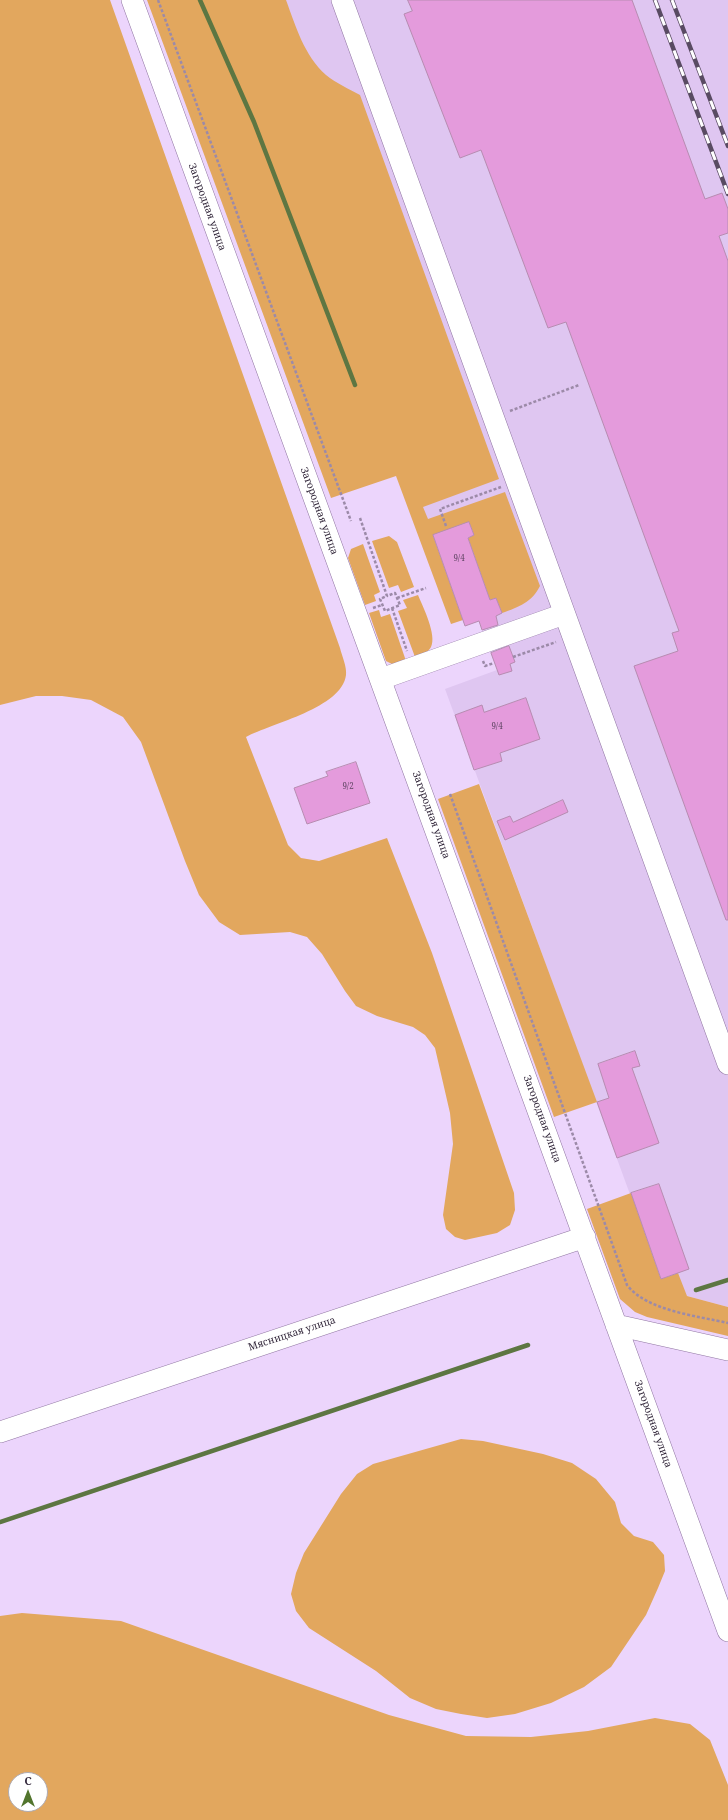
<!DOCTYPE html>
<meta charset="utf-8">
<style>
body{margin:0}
#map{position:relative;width:728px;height:1820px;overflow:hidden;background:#ecd5fc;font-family:"Noto Serif",serif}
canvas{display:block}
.north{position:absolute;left:8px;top:1772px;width:40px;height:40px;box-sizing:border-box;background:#fff;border:1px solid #aeaab1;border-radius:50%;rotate:0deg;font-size:11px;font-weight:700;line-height:16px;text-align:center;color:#352a3d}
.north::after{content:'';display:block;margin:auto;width:14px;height:18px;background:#52752d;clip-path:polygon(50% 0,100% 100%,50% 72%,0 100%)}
</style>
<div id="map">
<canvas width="728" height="1820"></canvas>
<div class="north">С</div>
</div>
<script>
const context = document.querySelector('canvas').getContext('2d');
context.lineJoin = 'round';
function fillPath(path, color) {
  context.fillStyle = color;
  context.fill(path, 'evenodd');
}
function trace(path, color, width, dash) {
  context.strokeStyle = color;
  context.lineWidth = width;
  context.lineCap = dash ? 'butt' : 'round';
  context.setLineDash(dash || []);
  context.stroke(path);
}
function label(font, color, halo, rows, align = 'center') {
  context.font = font + ' "Noto Serif",serif';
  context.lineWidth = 4;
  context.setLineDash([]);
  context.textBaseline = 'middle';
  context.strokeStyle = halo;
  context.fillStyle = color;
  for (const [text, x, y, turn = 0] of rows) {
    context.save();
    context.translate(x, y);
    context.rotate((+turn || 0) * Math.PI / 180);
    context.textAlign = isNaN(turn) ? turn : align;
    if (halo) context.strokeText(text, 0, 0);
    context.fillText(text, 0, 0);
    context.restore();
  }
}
const built = new Path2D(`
 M 242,0 L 728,0 L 728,1307 L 687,1296 L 661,1279 L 445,689 L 497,670 L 479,621 L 465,626 Z`);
const green = new Path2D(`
 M 0,0 L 110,0 L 340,648 C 342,656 347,667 346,675 C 342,708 272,723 246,737 L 288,845 L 301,858 L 319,861 L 387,838 L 432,953 L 514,1193 L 515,1210 L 510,1225 L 497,1233 L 465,1240 L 455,1237 L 446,1229 L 443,1215 L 453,1144 L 450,1113 L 435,1048 L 425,1035 L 413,1027 L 377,1016 L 356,1006 L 345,991 L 322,954 L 307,937 L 290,932 L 240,935 L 219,922 L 199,895 L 185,861 L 141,742 L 123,717 L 91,700 L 62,696 L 36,696 L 0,705 Z
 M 147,0 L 286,0 C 296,27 304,55 326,75 C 336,83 349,89 360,95 L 499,479 L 423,507 L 428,519 L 505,492 L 540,586 C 532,602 519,607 502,613 L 496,598 L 490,600 L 468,538 L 474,535 L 469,522 L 433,535 L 463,620 L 451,624 L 396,476 L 331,498 Z
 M 389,536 L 397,542 L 414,587 L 401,592 L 398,585 L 389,588 L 372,541 Z
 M 363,544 L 380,592 L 374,595 L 376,601 L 365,605 L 348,558 L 351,549 Z
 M 418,595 C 423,607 437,635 431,647 C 428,653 421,655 415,657 L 398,611 L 407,608 L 403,600 Z
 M 379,610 L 381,617 L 390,614 L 406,661 L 394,665 L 386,661 L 369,613 Z
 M 479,784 L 597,1102 L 554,1117 L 438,799 Z
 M 631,1193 L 661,1279 L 678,1273 L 687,1296 L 728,1307 L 728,1336 L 647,1317 L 635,1312 L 620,1299 L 587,1209 Z
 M 461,1439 L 483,1441 L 543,1454 L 572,1463 L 596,1479 L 615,1502 L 621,1523 L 634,1536 L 653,1542 L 664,1555 L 665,1571 L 658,1588 L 646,1615 L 611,1667 L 584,1687 L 551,1703 L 515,1714 L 487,1718 L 461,1714 L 436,1709 L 410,1698 L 376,1671 L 309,1628 L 296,1611 L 291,1594 L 296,1573 L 304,1553 L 341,1494 L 357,1474 L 373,1464 Z
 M 22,1613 L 121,1621 L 389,1715 L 466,1736 L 531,1737 L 588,1731 L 655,1718 L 690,1724 L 710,1740 L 728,1785 L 728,1820 L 0,1820 L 0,1616 ZM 16,1780 L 40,1780 L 40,1804 L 16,1804 Z`);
const stream = new Path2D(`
 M 200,0 L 254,122 L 355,385
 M 696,1290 L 728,1280
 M 0,1522 L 528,1345`);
const building = new Path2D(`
 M 408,0 L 632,0 L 705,199 L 722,193 L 728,209 L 728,233 L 719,236 L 728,261 L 728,920 L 726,920 L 634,666 L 678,651 L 672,633 L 679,631 L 566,322 L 548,328 L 481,150 L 460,158 L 404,14 L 412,11 Z
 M 469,522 L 474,535 L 468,538 L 490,600 L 496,598 L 502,613 L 496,616 L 498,625 L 482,630 L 479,621 L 465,626 L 433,535 Z
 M 509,646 L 515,662 L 510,664 L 512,671 L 499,675 L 491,653 Z
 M 526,698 L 540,739 L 500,753 L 502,761 L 474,770 L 455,715 L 482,705 L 484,712 Z
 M 356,762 L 370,803 L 307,824 L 294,788 L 328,776 L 326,772 Z
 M 563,800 L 568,812 L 505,840 L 497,821 L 510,816 L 513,822 Z
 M 635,1051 L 640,1066 L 632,1068 L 659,1143 L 617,1158 L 597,1102 L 609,1098 L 598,1064 Z
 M 659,1184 L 689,1269 L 661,1279 L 631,1193 Z`);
const path = new Path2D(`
 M 158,0 L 351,521
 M 510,411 L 579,385
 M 360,518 L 387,596 L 380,599 L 385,611 L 400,605 L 395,593 L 387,596
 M 446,526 L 440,509 L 501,487
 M 397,598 L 426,588
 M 373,608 L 382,605
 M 392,608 L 407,651
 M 513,657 L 556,642
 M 483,661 L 485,666 L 494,663
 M 450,794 L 627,1285 C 647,1311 698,1316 728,1323`);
const minor = new Path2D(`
 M 132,0 L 728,1631
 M 342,0 L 728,1064
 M 381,679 L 564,614
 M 616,1325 L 728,1350
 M 0,1432 L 585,1237`);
const rail = new Path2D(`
 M 655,0 L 728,194
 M 672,0 L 728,146`);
const numberNames = [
 ["9/4",459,559],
 ["9/4",497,727],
 ["9/2",348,787]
];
const streetNames = [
 ["Загородная улица",207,207,70],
 ["Загородная улица",319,511,70],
 ["Загородная улица",431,815,70],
 ["Загородная улица",542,1119,70],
 ["Мясницкая улица",292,1334,-18],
 ["Загородная улица",653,1424,70]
];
fillPath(built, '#dfc6f1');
fillPath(green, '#e2a75e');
trace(stream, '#5d7642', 4.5);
fillPath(building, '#e49bdc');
trace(building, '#b78cb1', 1);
trace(minor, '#9177a3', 22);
trace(path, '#9c8aa8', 2.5, [3, 2]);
trace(minor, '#fff', 21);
trace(rail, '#594b62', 4.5);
trace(rail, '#fff', 3, [9]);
label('8px', '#614665', null, numberNames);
label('10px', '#352a3d', '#fff', streetNames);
</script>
